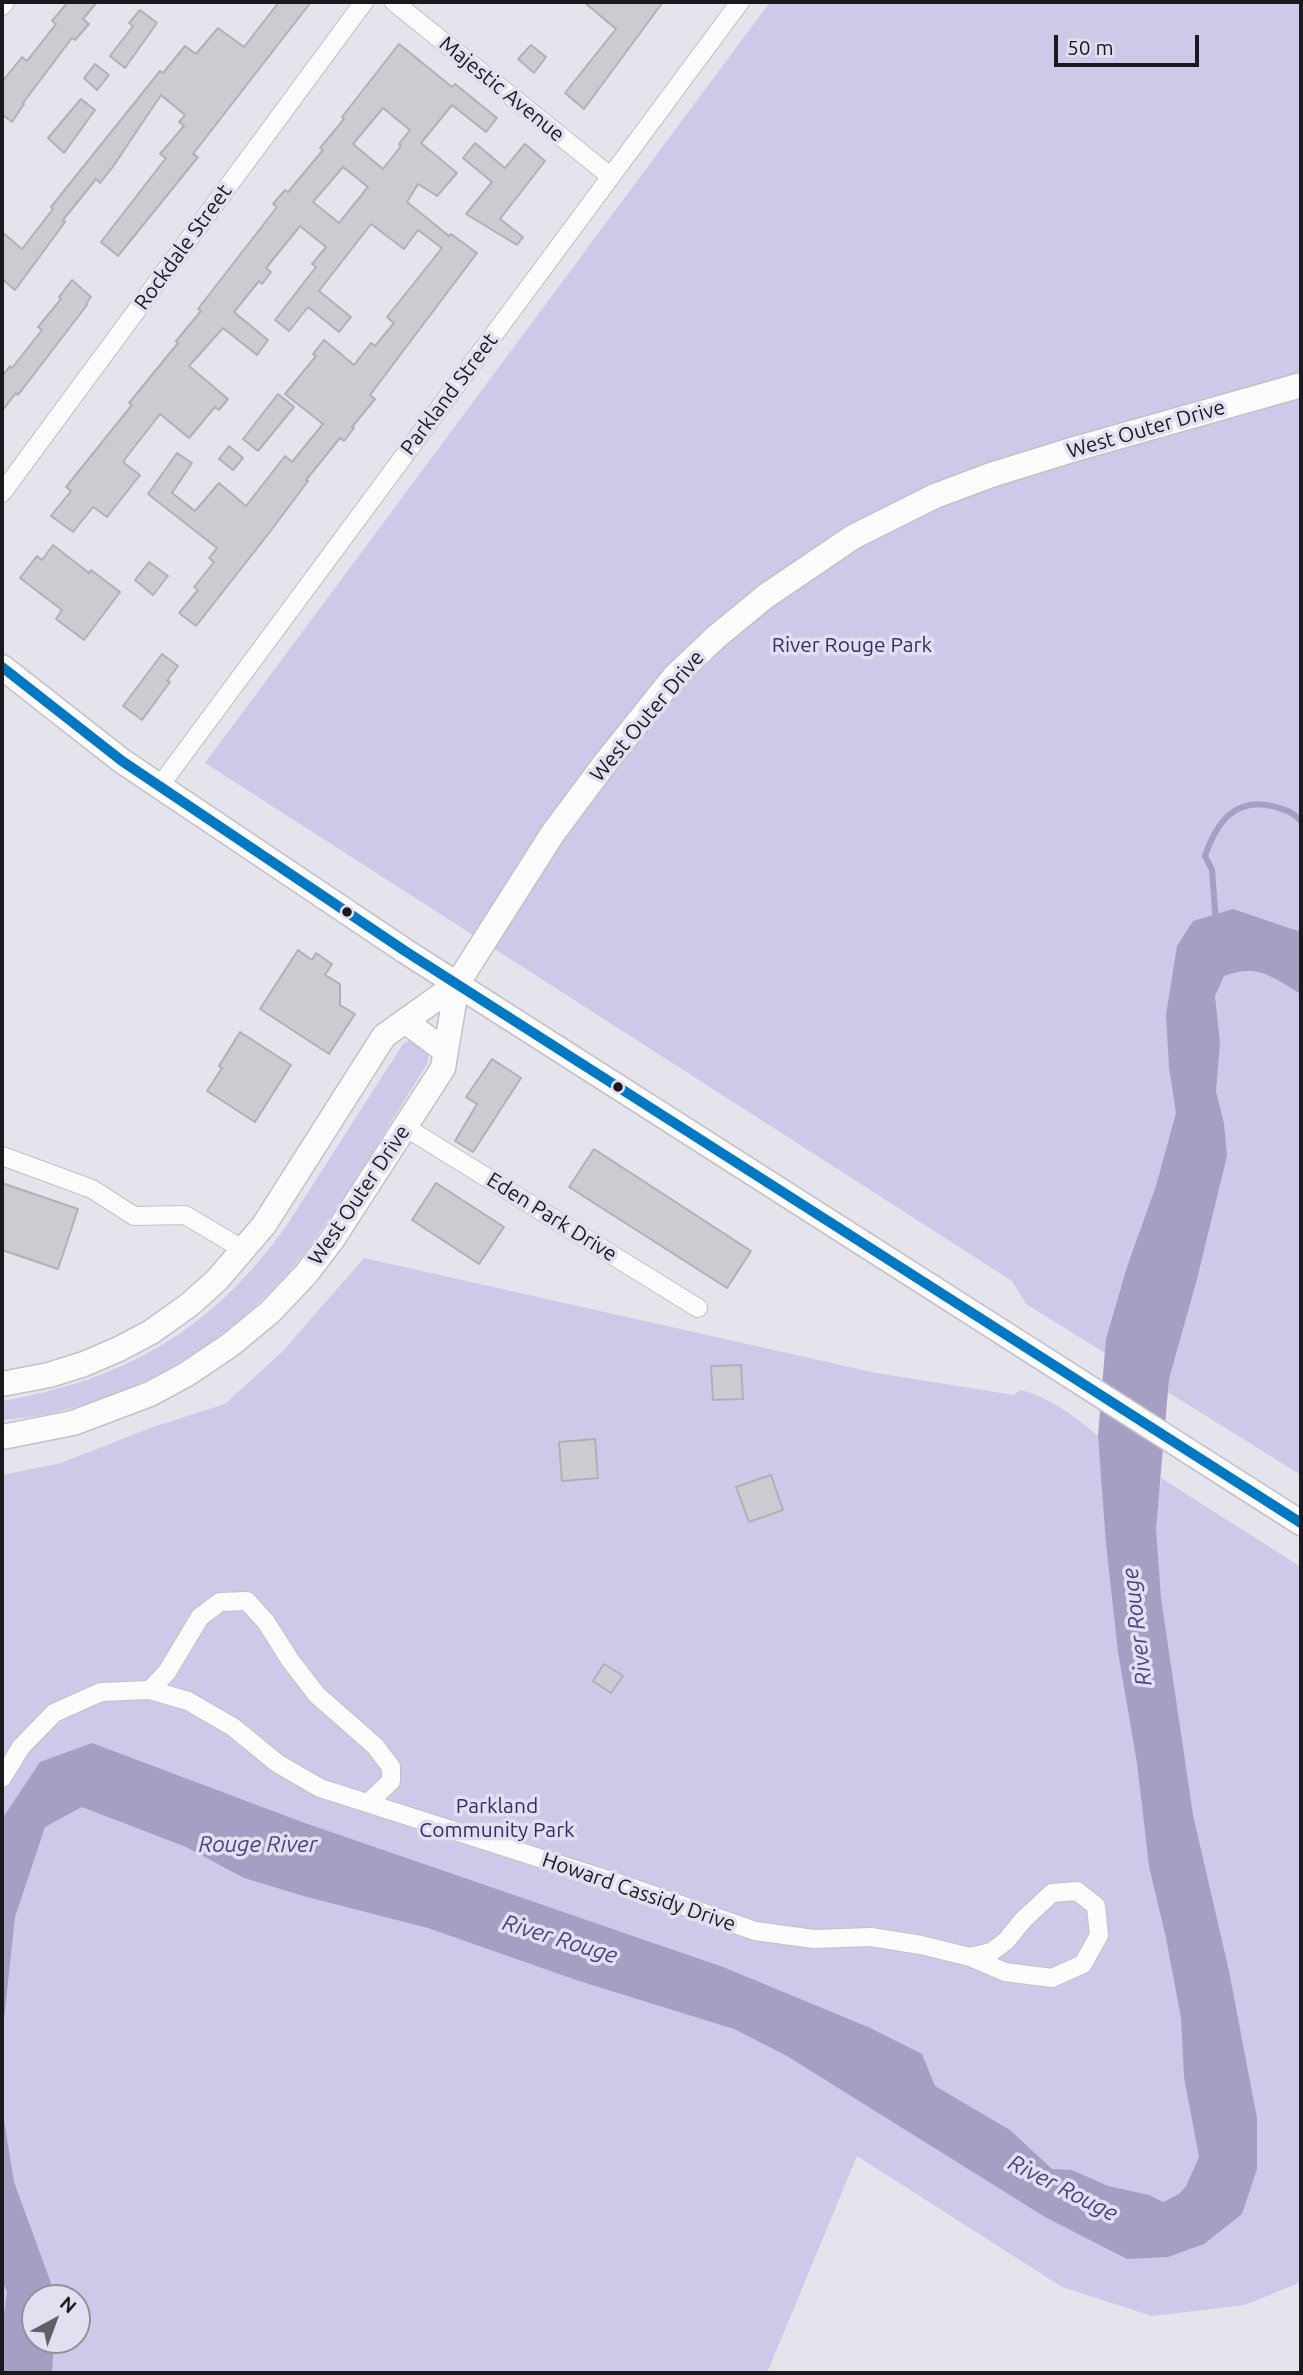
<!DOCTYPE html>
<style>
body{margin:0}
#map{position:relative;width:1303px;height:2375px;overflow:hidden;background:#e5e4ec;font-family:Ubuntu,sans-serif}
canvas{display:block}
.frame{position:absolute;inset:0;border:4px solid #1a191e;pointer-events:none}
.north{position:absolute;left:21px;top:2284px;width:70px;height:70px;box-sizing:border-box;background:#e2e0f0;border:2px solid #92909c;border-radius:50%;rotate:41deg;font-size:19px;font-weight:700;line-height:28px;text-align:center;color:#1a191e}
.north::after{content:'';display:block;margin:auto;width:24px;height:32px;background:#616066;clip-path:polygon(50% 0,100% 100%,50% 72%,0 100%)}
.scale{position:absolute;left:1054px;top:35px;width:145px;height:32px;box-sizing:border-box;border:4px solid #1a191e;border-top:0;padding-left:9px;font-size:21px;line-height:24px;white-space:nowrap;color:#1a191e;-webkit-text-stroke:5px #e2e0f0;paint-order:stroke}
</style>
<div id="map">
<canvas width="1303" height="2375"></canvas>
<div class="frame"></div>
<div class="north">N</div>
<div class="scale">50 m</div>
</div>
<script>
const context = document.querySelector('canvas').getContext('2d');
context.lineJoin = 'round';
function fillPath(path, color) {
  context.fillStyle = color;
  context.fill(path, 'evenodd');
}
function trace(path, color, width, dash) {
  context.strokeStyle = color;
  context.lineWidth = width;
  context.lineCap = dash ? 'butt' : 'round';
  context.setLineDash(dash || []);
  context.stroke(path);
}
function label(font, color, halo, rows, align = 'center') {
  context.font = font + ' Ubuntu,sans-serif';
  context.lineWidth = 7;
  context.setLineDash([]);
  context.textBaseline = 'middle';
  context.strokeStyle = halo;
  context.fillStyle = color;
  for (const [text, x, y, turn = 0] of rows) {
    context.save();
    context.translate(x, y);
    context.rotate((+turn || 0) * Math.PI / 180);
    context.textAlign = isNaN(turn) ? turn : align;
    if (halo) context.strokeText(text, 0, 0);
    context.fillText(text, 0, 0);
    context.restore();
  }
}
const green = new Path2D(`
 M 770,2 L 1301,2 L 1301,1475 L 1026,1304 L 1012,1281 L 205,763 Z
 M 410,1040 L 429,1051 L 427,1064 C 390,1122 356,1184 315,1239 C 245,1337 124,1412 2,1420 L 2,1401 C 126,1380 213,1329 287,1225 L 403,1044 Z
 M 364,1258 L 876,1373 L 1014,1395 L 1020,1390 C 1048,1396 1076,1417 1098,1436 L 1099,1450 L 1160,1489 L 1161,1478 L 1301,1567 L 1301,2282 L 1245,2305 L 1152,2316 L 1062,2287 L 857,2156 L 767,2373 L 2,2373 L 2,1475 L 61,1463 L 153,1427 L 225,1404 L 282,1352 ZM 35,2298 L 77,2298 L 77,2340 L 35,2340 Z`);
const water = new Path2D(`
 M 1233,909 L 1301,932 L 1301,994 C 1272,977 1258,963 1224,976 L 1215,996 L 1220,1043 L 1216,1091 L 1224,1124 L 1227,1156 L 1197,1279 L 1169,1379 L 1156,1529 L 1161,1598 L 1193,1815 L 1229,1971 L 1257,2118 L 1257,2169 L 1242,2214 L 1204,2244 L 1168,2257 L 1127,2259 L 1045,2217 L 787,2056 L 734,2029 L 579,1981 L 428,1928 L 307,1897 L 244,1878 L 186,1847 L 82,1807 L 45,1827 L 15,1917 L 2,2037 L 2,1819 L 40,1762 L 92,1743 L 302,1822 L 723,1967 L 868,2027 L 922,2054 L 935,2086 L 1010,2130 L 1052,2169 L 1072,2170 L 1108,2186 L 1149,2195 L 1163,2202 L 1179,2194 L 1186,2186 L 1199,2157 L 1184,2077 L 1181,2018 L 1166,1938 L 1149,1866 L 1137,1763 L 1118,1652 L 1106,1544 L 1098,1436 L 1106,1339 L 1127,1267 L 1156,1186 L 1176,1113 L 1169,1067 L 1166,1015 L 1177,946 L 1193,921 Z
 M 2,2108 L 14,2182 L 56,2297 L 35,2298 L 35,2340 L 54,2340 L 52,2373 L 2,2373 L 2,2330 L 7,2292 L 2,2280 Z`);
const stream = new Path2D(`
 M 1216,922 L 1212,870 L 1205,856 C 1216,824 1234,797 1272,806 C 1285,810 1292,811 1301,821`);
const building = new Path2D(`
 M 68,2 L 97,2 L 83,19 L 89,24 L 75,40 L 72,38 L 23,103 L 24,104 L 12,122 L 2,114 L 2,82 L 22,57 L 27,61 L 56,24 L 52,21 Z
 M 279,2 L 311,2 L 193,154 L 198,157 L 118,256 L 101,242 L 166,158 L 160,154 L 184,126 L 179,122 L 185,115 L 161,95 L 112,168 L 100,183 L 96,179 L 63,220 L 65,222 L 15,290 L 2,279 L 2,232 L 22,249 L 53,209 L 51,207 L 160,71 L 163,73 L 185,46 L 196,54 L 218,28 L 244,47 Z
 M 584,2 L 663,2 L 584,109 L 565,93 L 616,29 Z
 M 140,10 L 157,23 L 125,68 L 110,56 L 133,26 L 129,23 Z
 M 399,44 L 452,87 L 455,84 L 497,118 L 486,132 L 452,105 L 421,143 L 457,173 L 437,196 L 418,184 L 407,202 L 449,236 L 451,234 L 477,253 L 370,395 L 375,399 L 352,427 L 354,428 L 344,441 L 340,438 L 306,480 L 308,481 L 269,533 L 196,626 L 179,613 L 198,590 L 194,587 L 214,562 L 209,558 L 217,548 L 148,494 L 177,453 L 192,463 L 172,493 L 195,511 L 219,483 L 246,506 L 285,456 L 292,462 L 323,424 L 285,394 L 316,356 L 313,354 L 324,340 L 354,365 L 371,343 L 375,346 L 394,323 L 387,317 L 442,248 L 418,230 L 404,249 L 371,224 L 319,291 L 351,317 L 339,332 L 308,307 L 289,331 L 275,320 L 316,267 L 312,264 L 326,247 L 300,226 L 266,268 L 271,272 L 262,284 L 259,281 L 234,312 L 268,340 L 257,355 L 223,328 L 189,366 L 228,399 L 219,410 L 215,407 L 189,438 L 160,414 L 125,459 L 124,463 L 140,475 L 107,517 L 93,507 L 73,532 L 51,516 L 71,491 L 66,487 L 132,405 L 129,403 L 178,343 L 176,341 L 201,311 L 198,309 L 277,207 L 273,204 L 285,190 L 288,192 L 323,150 L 320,148 L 344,119 L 342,117 ZM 383,108 L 410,130 L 399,144 L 401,146 L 383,169 L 353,144 ZM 343,167 L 368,187 L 339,223 L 313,202 Z
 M 531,45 L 546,57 L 534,73 L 518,59 Z
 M 95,64 L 109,75 L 97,90 L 84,78 Z
 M 81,99 L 95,110 L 64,153 L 48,138 Z
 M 475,143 L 505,168 L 525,144 L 545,161 L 500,219 L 523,237 L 517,245 L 466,214 L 492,182 L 463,158 Z
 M 72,280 L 91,297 L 86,304 L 87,305 L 18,395 L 16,393 L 2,411 L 2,376 L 10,366 L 12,368 L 42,330 L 38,327 L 61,299 L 59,297 Z
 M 278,394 L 294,407 L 258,451 L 243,439 Z
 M 229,446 L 243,458 L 233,470 L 219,459 Z
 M 53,545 L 89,573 L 91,570 L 120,592 L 84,640 L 56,619 L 62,610 L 20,578 L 37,556 L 42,560 Z
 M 149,562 L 168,576 L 153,595 L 135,580 Z
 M 162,654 L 178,666 L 167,681 L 170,682 L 142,720 L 123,706 Z
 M 298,950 L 312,960 L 316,953 L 332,964 L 325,975 L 340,984 L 340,1005 L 355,1014 L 329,1054 L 260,1009 Z
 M 240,1032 L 291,1065 L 255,1122 L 207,1091 L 222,1068 L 219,1066 Z
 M 492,1059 L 521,1078 L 473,1152 L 455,1141 L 477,1104 L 466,1097 Z
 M 594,1149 L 751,1251 L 727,1288 L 569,1187 Z
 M 2,1183 L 78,1209 L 58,1269 L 2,1250 Z
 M 436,1183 L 504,1227 L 479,1264 L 412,1220 Z
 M 741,1365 L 743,1399 L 713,1400 L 711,1366 Z
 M 595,1439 L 598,1478 L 562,1481 L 559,1442 Z
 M 771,1475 L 783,1510 L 749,1522 L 736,1487 Z
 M 604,1664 L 623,1676 L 611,1693 L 593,1681 Z`);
const minor = new Path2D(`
 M 394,2 L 610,176
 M 2,6 L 5,2
 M 2,493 L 364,2
 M 159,787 L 740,2
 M 405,1127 L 698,1308
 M 2,1156 L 92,1189 L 134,1216 L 185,1215 L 244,1250
 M 150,1690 L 167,1672 L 200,1617 L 220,1602 L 247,1601 L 266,1622 L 290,1660 L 317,1695 L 375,1746 L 391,1767 L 391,1781 L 368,1803
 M 2,1778 L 21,1747 L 54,1713 L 101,1692 L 150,1690 L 188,1701 L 233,1727 L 277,1763 L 320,1788 L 624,1885 L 755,1931 L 814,1939 L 871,1937 L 921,1945 L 970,1957 L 1005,1972 L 1052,1978 L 1083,1964 L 1099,1935 L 1096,1906 L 1077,1891 L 1052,1893 L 1023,1920 L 1006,1941 L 991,1952 L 970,1957`);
const secondary = new Path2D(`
 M 2,667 L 122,761 L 405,951 L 1301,1523
 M 405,1021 L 445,1051
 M 2,1384 L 49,1375 L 84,1364 L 119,1349 L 151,1332 L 189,1305 L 217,1280 L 264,1225 L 384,1036 L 457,984 L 553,833 L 606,762 L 674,677 L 716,637 L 766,596 L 853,537 L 935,496 L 991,475 L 1075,449 L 1301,385
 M 2,1437 L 73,1423 L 150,1394 L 187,1374 L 230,1345 L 270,1312 L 306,1274 L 332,1240 L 443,1068 L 457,984`);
const bus1 = new Path2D(`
 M 2,667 L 122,761 L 405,951 L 1301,1523`);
const markers = [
 [347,912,6,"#1a191e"],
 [618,1087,6,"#1a191e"]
];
const streetNames = [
 ["Majestic Avenue",502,89,39],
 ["Rockdale Street",183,247,-54],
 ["Parkland Street",449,394,-53],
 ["West Outer Drive",1146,429,-16],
 ["West Outer Drive",647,716,-50],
 ["West Outer Drive",359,1195,-56],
 ["Eden Park Drive",552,1217,32],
 ["Howard Cassidy Drive",639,1892,19]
];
const parkNames = [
 ["River Rouge Park",852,645],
 ["Parkland",497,1806],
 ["Community Park",497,1830]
];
const waterNames = [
 ["River Rouge",1137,1627,-97],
 ["Rouge River",258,1844],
 ["River Rouge",560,1939,17],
 ["River Rouge",1063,2188,27]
];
fillPath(green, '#cec8e9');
fillPath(water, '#a69fc4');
trace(stream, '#a69fc4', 6);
fillPath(building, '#cccbd1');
trace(building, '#b1b0b7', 2);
trace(minor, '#c2c1c7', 20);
trace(secondary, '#c2c1c7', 27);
trace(minor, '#fbfbfc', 18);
trace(secondary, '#fbfbfc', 24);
trace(bus1, '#0079c2', 10);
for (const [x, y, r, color] of markers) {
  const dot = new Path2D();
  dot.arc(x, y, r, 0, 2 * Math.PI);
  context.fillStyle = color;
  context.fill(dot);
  trace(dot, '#e2e0f0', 2.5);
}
label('21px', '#1a191e', '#e2e0f0', streetNames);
label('21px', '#3b2a67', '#e2e0f0', parkNames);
label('italic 23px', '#514181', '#e2e0f0', waterNames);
</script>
